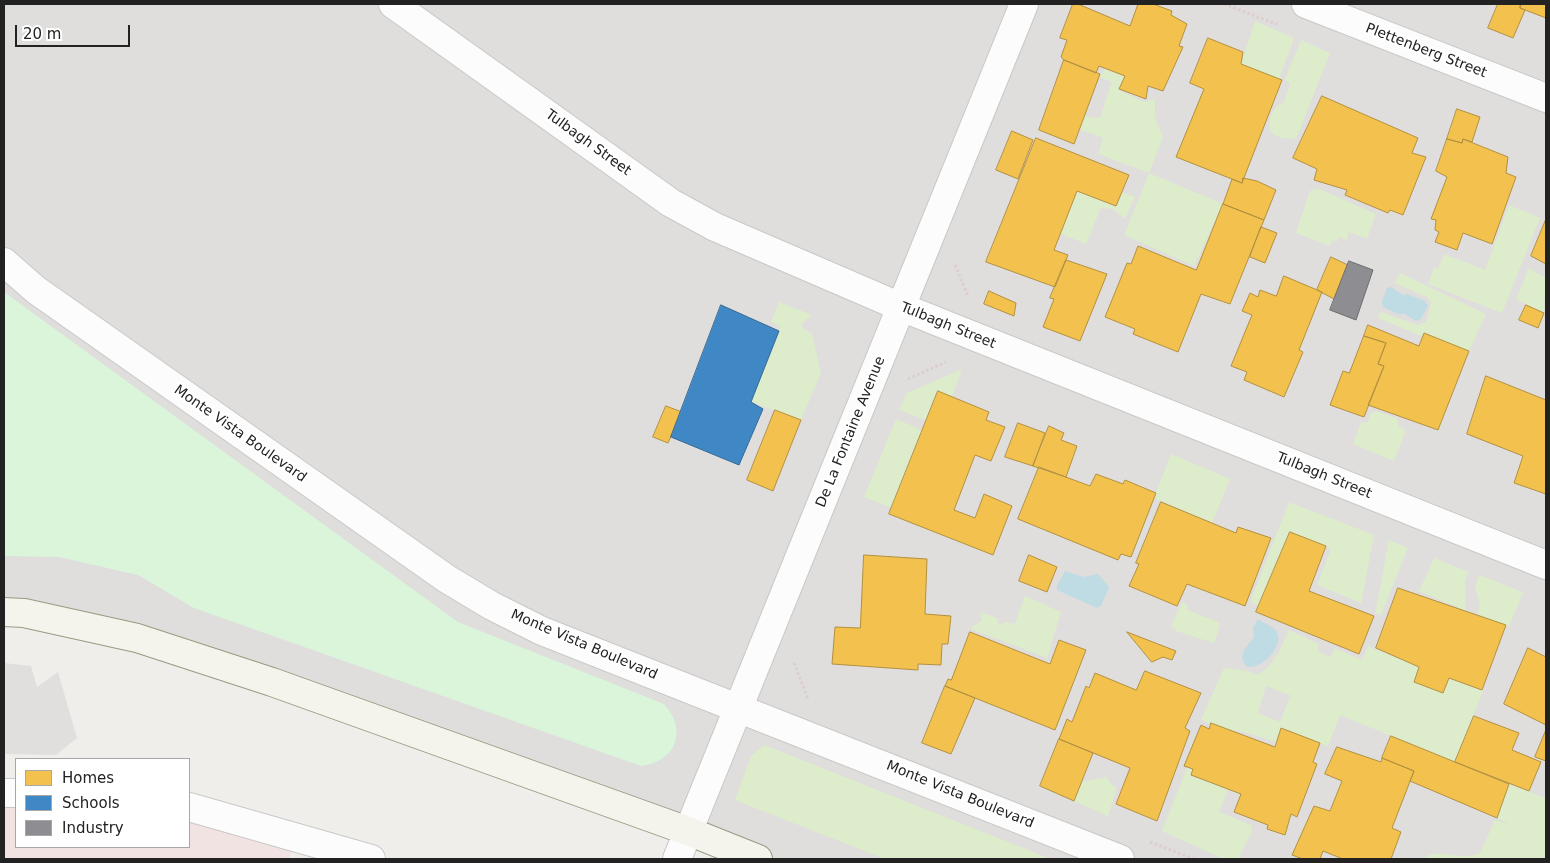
<!DOCTYPE html>
<style>
body{margin:0}
#map{position:relative;width:1550px;height:863px;overflow:hidden;background:#f0eeeb;font-family:"DejaVu Sans",sans-serif}
canvas{display:block}
.frame{position:absolute;inset:0;border:5px solid #222;pointer-events:none}
.legend{position:absolute;left:15px;top:758px;width:175px;height:90px;box-sizing:border-box;background:#fff;border:1px solid #a7a7a7;margin:0;padding:6px 9px;list-style:none;font-size:15px;color:#222}
.legend li{display:flex;align-items:center;gap:10px;height:25px}
.legend b{width:25px;border:1px solid #a7a7a7}
.scale{position:absolute;left:15px;top:25px;width:115px;height:22px;box-sizing:border-box;border:2px solid #222;border-top:0;padding-left:6px;font-size:15px;line-height:18px;white-space:nowrap;color:#222;-webkit-text-stroke:4px #fff;paint-order:stroke}
</style>
<div id="map">
<canvas width="1550" height="863"></canvas>
<div class="frame"></div>
<ul class="legend">
<li><b style="height:14px;background:#f2c14e"></b>Homes</li>
<li><b style="height:14px;background:#3f88c5"></b>Schools</li>
<li><b style="height:14px;background:#8d8d92"></b>Industry</li>
</ul>
<div class="scale">20 m</div>
</div>
<script>
const context = document.querySelector('canvas').getContext('2d');
context.lineJoin = 'round';
function fillPath(path, color) {
  context.fillStyle = color;
  context.fill(path, 'evenodd');
}
function trace(path, color, width, dash) {
  context.strokeStyle = color;
  context.lineWidth = width;
  context.lineCap = dash ? 'butt' : 'round';
  context.setLineDash(dash || []);
  context.stroke(path);
}
function label(font, color, halo, rows, align = 'center') {
  context.font = font + ' "DejaVu Sans",sans-serif';
  context.lineWidth = 5;
  context.setLineDash([]);
  context.textBaseline = 'middle';
  context.strokeStyle = halo;
  context.fillStyle = color;
  for (const [text, x, y, turn = 0] of rows) {
    context.save();
    context.translate(x, y);
    context.rotate((+turn || 0) * Math.PI / 180);
    context.textAlign = isNaN(turn) ? turn : align;
    if (halo) context.strokeText(text, 0, 0);
    context.fillText(text, 0, 0);
    context.restore();
  }
}
const residential = new Path2D(`
 M 4,4 L 1546,4 L 1546,859 L 733,859 L 273,678 L 4,610 Z`);
const commercial = new Path2D(`
 M 4,796 L 16,796 L 16,847 L 189,847 L 189,811 L 295,840 L 289,859 L 4,859 Z`);
const grass = new Path2D(`
 M 1255,21 L 1294,38 L 1279,79 L 1241,64 Z
 M 1301,40 L 1330,53 L 1296,139 C 1291,138 1284,139 1279,137 C 1261,131 1271,107 1284,102 L 1290,84 L 1285,79 Z
 M 1105,69 L 1125,76 L 1119,90 L 1144,102 L 1155,99 L 1155,118 L 1163,137 L 1149,173 L 1223,204 L 1194,266 L 1124,235 L 1149,173 L 1098,154 L 1103,138 L 1079,129 L 1084,116 L 1100,118 L 1112,82 L 1099,77 Z
 M 1317,188 L 1376,214 L 1367,239 L 1349,232 L 1346,240 L 1339,237 L 1337,242 L 1332,240 L 1330,246 L 1296,233 L 1310,191 Z
 M 1077,191 L 1116,206 L 1122,192 L 1135,197 L 1125,219 L 1113,209 L 1101,208 L 1086,244 L 1061,234 Z
 M 1509,205 L 1540,218 L 1502,313 L 1428,284 L 1434,267 L 1438,269 L 1444,254 L 1485,270 Z
 M 1529,268 L 1546,278 L 1544,313 L 1516,299 Z
 M 1400,273 L 1486,314 L 1469,351 L 1424,333 L 1423,337 L 1378,318 L 1381,312 L 1418,325 L 1426,322 L 1431,303 L 1427,297 L 1394,283 Z
 M 779,302 L 812,315 L 801,324 L 803,328 L 812,334 L 821,373 L 801,420 L 751,402 L 779,331 L 780,326 L 771,322 Z
 M 962,369 L 952,397 L 938,392 L 926,420 L 899,410 L 907,393 Z
 M 1375,411 L 1397,418 L 1399,427 L 1406,430 L 1394,461 L 1353,444 L 1361,422 L 1367,423 L 1371,413 Z
 M 896,419 L 922,430 L 892,508 L 864,497 Z
 M 1171,454 L 1230,479 L 1212,523 L 1154,498 Z
 M 1289,502 L 1374,535 L 1361,603 L 1317,585 L 1331,549 L 1290,532 L 1259,606 L 1250,602 Z
 M 1389,540 L 1408,548 L 1381,615 L 1375,613 Z
 M 1434,558 L 1469,572 L 1465,580 L 1466,611 L 1419,591 Z
 M 1479,575 L 1523,592 L 1509,627 L 1477,614 L 1480,605 L 1475,587 Z
 M 1025,596 L 1061,612 L 1047,658 L 971,629 L 974,625 L 982,621 L 980,612 L 997,618 L 999,625 L 1005,622 L 1015,624 Z
 M 1182,602 L 1188,605 L 1187,610 L 1218,622 L 1220,625 L 1214,643 L 1176,631 L 1171,626 Z
 M 1289,630 L 1319,644 L 1317,651 L 1331,657 L 1334,648 L 1362,660 L 1368,646 L 1419,667 L 1414,682 L 1443,693 L 1449,678 L 1483,691 L 1455,762 L 1340,715 L 1328,746 L 1281,728 L 1276,742 L 1236,730 L 1233,732 L 1201,720 L 1224,668 L 1248,671 L 1257,675 C 1275,665 1281,647 1289,630 ZM 1266,686 L 1300,699 L 1290,696 L 1280,722 L 1258,713 Z
 M 764,745 L 1051,859 L 885,859 L 735,800 L 751,756 Z
 M 1187,768 L 1193,769 L 1191,775 L 1228,789 L 1219,812 L 1251,825 L 1252,832 L 1238,859 L 1224,859 L 1162,831 Z
 M 1107,777 L 1110,783 L 1117,788 L 1108,816 L 1074,801 L 1082,782 Z
 M 1509,784 L 1546,798 L 1546,859 L 1423,859 C 1435,848 1453,858 1468,856 C 1472,856 1476,854 1480,853 L 1495,820 L 1511,826 L 1497,818 Z`);
const park = new Path2D(`
 M 4,292 L 458,622 L 664,704 C 688,730 676,762 641,766 L 194,608 L 138,575 L 59,557 L 4,556 Z`);
const parking = new Path2D(`
 M 4,663 L 31,666 L 37,687 L 58,672 L 77,738 L 56,755 L 4,754 Z`);
const water = new Path2D(`
 M 1391,287 L 1403,295 L 1407,294 L 1425,301 L 1428,306 L 1421,319 L 1416,321 L 1403,313 L 1400,315 L 1383,307 L 1382,302 L 1387,288 Z
 M 1065,571 L 1083,577 L 1098,574 L 1109,587 L 1101,606 L 1097,608 L 1057,590 L 1057,586 Z
 M 1258,619 C 1264,624 1277,627 1278,636 C 1281,649 1260,671 1246,666 C 1237,652 1247,648 1254,637 L 1253,628 Z`);
const homes = new Path2D(`
 M 1073,4 L 1078,4 L 1130,26 L 1138,4 L 1153,4 L 1172,11 L 1171,15 L 1187,24 L 1179,46 L 1183,47 L 1163,91 L 1148,86 L 1146,99 L 1119,89 L 1125,76 L 1099,66 L 1096,73 L 1064,60 L 1061,57 L 1067,40 L 1060,38 Z
 M 1498,4 L 1521,4 L 1520,8 L 1525,10 L 1513,38 L 1488,28 Z
 M 1521,4 L 1546,4 L 1546,18 L 1520,8 Z
 M 1208,38 L 1243,52 L 1241,64 L 1282,80 L 1242,183 L 1176,157 L 1204,89 L 1190,83 Z
 M 1064,60 L 1100,74 L 1074,144 L 1039,130 Z
 M 1322,96 L 1418,138 L 1412,153 L 1426,157 L 1403,215 L 1390,210 L 1388,213 L 1345,195 L 1347,190 L 1314,180 L 1317,169 L 1293,158 Z
 M 1457,109 L 1480,117 L 1472,142 L 1463,139 L 1462,143 L 1447,139 Z
 M 1012,131 L 1033,140 L 1018,179 L 996,170 Z
 M 1036,138 L 1129,175 L 1116,206 L 1077,191 L 1054,250 L 1068,255 L 1055,287 L 986,262 Z
 M 1447,139 L 1462,143 L 1463,139 L 1508,157 L 1506,173 L 1516,177 L 1492,244 L 1463,233 L 1457,250 L 1435,242 L 1439,232 L 1435,230 L 1436,220 L 1431,219 L 1447,177 L 1436,171 Z
 M 1243,178 L 1257,181 L 1276,190 L 1264,220 L 1223,204 L 1232,179 L 1242,183 Z
 M 1223,204 L 1264,220 L 1230,304 L 1201,294 L 1178,352 L 1133,334 L 1135,329 L 1105,317 L 1127,263 L 1131,264 L 1138,246 L 1196,270 Z
 M 1546,219 L 1546,264 L 1531,256 Z
 M 1261,227 L 1277,233 L 1265,263 L 1250,257 Z
 M 1331,257 L 1348,265 L 1334,299 L 1317,290 Z
 M 1066,260 L 1107,274 L 1080,341 L 1043,327 L 1054,299 L 1050,298 Z
 M 1284,276 L 1322,292 L 1299,350 L 1303,352 L 1284,397 L 1244,380 L 1247,372 L 1231,366 L 1252,315 L 1242,311 L 1250,293 L 1258,297 L 1260,290 L 1276,296 Z
 M 989,291 L 1016,303 L 1014,316 L 984,304 Z
 M 1526,305 L 1544,313 L 1538,328 L 1519,320 Z
 M 1368,325 L 1419,346 L 1424,333 L 1469,351 L 1438,430 L 1368,405 L 1384,366 L 1378,364 L 1386,343 L 1364,336 Z
 M 1364,336 L 1386,343 L 1378,364 L 1384,366 L 1364,417 L 1330,405 L 1343,371 L 1349,373 Z
 M 1486,376 L 1546,400 L 1546,494 L 1514,483 L 1523,456 L 1467,434 Z
 M 938,391 L 989,412 L 986,420 L 1005,427 L 991,461 L 975,455 L 954,510 L 975,518 L 984,494 L 1012,506 L 993,555 L 889,514 Z
 M 666,406 L 682,412 L 668,443 L 653,437 Z
 M 775,410 L 801,420 L 773,491 L 747,480 Z
 M 1018,423 L 1045,433 L 1033,466 L 1005,457 Z
 M 1049,426 L 1064,433 L 1061,440 L 1077,446 L 1066,477 L 1033,466 Z
 M 1039,467 L 1090,486 L 1096,474 L 1123,484 L 1125,480 L 1156,493 L 1131,557 L 1121,554 L 1118,560 L 1018,519 Z
 M 1161,502 L 1236,533 L 1238,527 L 1271,538 L 1245,606 L 1187,584 L 1177,606 L 1129,586 L 1139,564 L 1136,563 Z
 M 1290,532 L 1326,546 L 1309,591 L 1374,616 L 1359,654 L 1256,612 Z
 M 864,555 L 927,559 L 925,614 L 951,616 L 948,644 L 942,644 L 941,665 L 918,664 L 918,670 L 832,664 L 835,627 L 860,628 Z
 M 1029,555 L 1057,567 L 1047,592 L 1019,581 Z
 M 1398,588 L 1506,625 L 1482,690 L 1449,678 L 1443,693 L 1414,682 L 1419,667 L 1376,648 Z
 M 970,632 L 1050,664 L 1059,640 L 1086,650 L 1055,730 L 945,686 L 948,679 L 951,680 Z
 M 1127,632 L 1176,651 L 1172,660 L 1163,657 L 1152,662 Z
 M 1528,648 L 1546,657 L 1546,725 L 1504,704 Z
 M 1145,671 L 1201,693 L 1185,728 L 1190,731 L 1157,821 L 1116,804 L 1130,768 L 1059,739 L 1067,719 L 1072,722 L 1086,686 L 1089,688 L 1095,673 L 1136,690 Z
 M 945,686 L 975,698 L 951,754 L 922,743 Z
 M 1474,716 L 1519,733 L 1512,750 L 1541,762 L 1529,791 L 1455,762 Z
 M 1211,723 L 1275,747 L 1281,728 L 1320,743 L 1313,762 L 1317,764 L 1297,817 L 1291,814 L 1285,835 L 1267,829 L 1268,825 L 1234,812 L 1241,794 L 1191,775 L 1193,769 L 1184,766 L 1201,725 L 1209,729 Z
 M 1546,730 L 1546,761 L 1535,757 Z
 M 1391,736 L 1509,784 L 1497,818 L 1410,781 L 1414,771 L 1382,758 Z
 M 1059,739 L 1093,753 L 1074,801 L 1040,786 Z
 M 1337,747 L 1381,762 L 1382,758 L 1414,771 L 1392,828 L 1401,832 L 1391,859 L 1343,859 L 1323,851 L 1320,859 L 1303,859 L 1292,855 L 1314,806 L 1330,811 L 1342,781 L 1325,774 Z`);
const schools = new Path2D(`
 M 721,305 L 779,331 L 751,402 L 763,409 L 739,465 L 671,437 Z`);
const industry = new Path2D(`
 M 1349,261 L 1373,270 L 1356,320 L 1330,310 Z`);
const path = new Path2D(`
 M 1224,4 L 1279,25
 M 955,265 L 968,296
 M 908,379 L 946,362
 M 794,663 L 808,699
 M 1150,842 L 1194,859`);
const street = new Path2D(`
 M 393,4 L 671,203 L 715,227 L 901,307 L 1546,565
 M 1306,4 L 1546,98
 M 4,262 L 36,290 L 447,579 L 492,606 L 542,631 L 1120,859
 M 4,793 L 16,793
 M 189,807 L 371,859
 M 677,859 L 1024,4`);
const secondary = new Path2D(`
 M 4,612 L 24,613 L 137,638 L 272,682 L 688,831 L 758,859`);
const streetNames = [
 ["Plettenberg Street",1426,51,21],
 ["Tulbagh Street",588,143,36],
 ["Tulbagh Street",948,326,22],
 ["De La Fontaine Avenue",851,432,-68],
 ["Monte Vista Boulevard",240,434,35],
 ["Tulbagh Street",1324,476,22],
 ["Monte Vista Boulevard",584,645,23],
 ["Monte Vista Boulevard",960,795,22]
];
fillPath(residential, '#dfdedc');
fillPath(commercial, '#f1e3e1');
fillPath(grass, '#ddeccb');
fillPath(park, '#daf5da');
fillPath(parking, '#e0dfde');
fillPath(water, '#bfdbe3');
fillPath(homes, '#f2c14e');
trace(homes, '#b49141', 1);
fillPath(schools, '#3f88c5');
trace(schools, '#366994', 1);
fillPath(industry, '#8d8d92');
trace(industry, '#6d6d70', 1);
trace(street, '#c9c8c7', 30);
trace(secondary, '#999a82', 30);
trace(path, '#dccecd', 3, [2.5, 2.5]);
trace(street, '#fdfcfc', 28);
trace(secondary, '#f4f4ed', 28);
label('14px', '#222', '#fff', streetNames);
</script>
